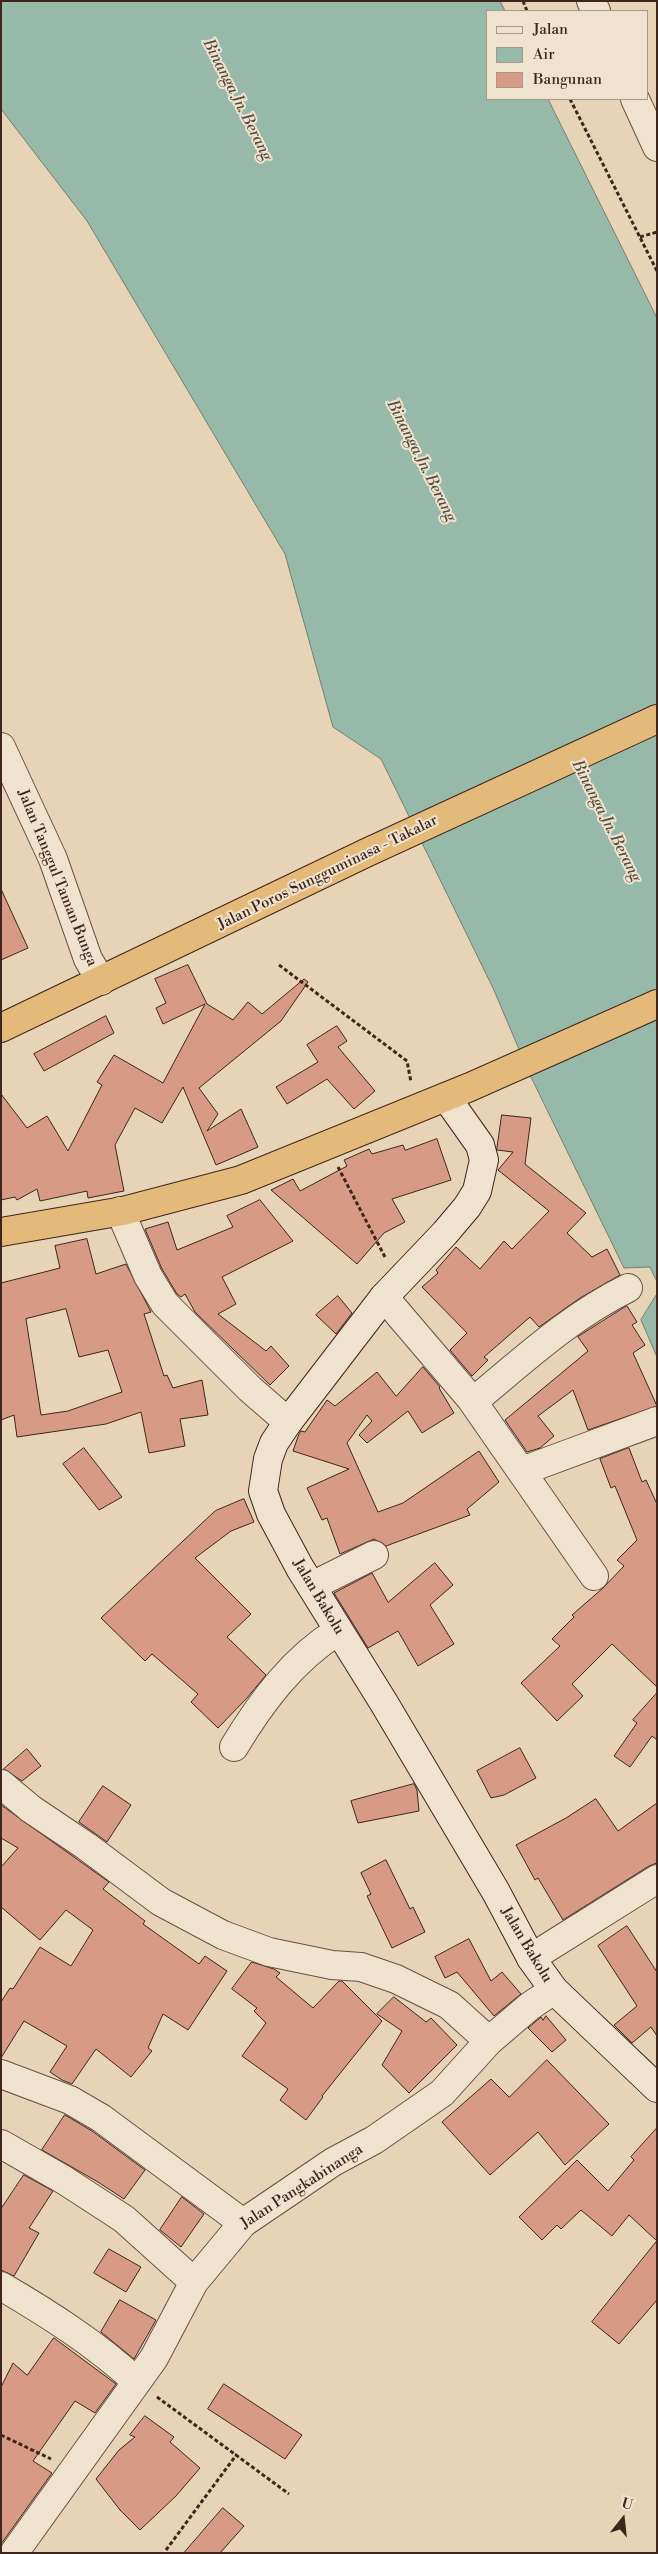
<!DOCTYPE html>
<style>
body{margin:0}
#map{position:relative;width:658px;height:2554px;overflow:hidden;background:#e7d4b6;font-family:"Libre Bodoni",serif}
canvas{display:block}
.frame{position:absolute;inset:0;border:2px solid #3f251b;pointer-events:none}
.legend{position:absolute;left:486px;top:10px;width:162px;height:90px;box-sizing:border-box;background:#efe3d0;border:1px solid #a99788;margin:0;padding:6px 9px;list-style:none;font-size:15px;color:#3f251b}
.legend li{display:flex;align-items:center;gap:10px;height:25px}
.legend b{width:25px;border:1px solid #a99788}
.north{position:absolute;left:598px;top:2494px;width:50px;height:50px;-webkit-text-stroke:4px #efe3d0;paint-order:stroke;rotate:16deg;font-size:14px;font-weight:700;line-height:20px;text-align:center;color:#3f251b}
.north::after{content:'';display:block;margin:auto;width:18px;height:22px;background:#3f251b;clip-path:polygon(50% 0,100% 100%,50% 72%,0 100%)}
</style>
<div id="map">
<canvas width="658" height="2554"></canvas>
<div class="frame"></div>
<ul class="legend">
<li><b style="height:6px;background:#efe3d0"></b>Jalan</li>
<li><b style="height:14px;background:#97b9a9"></b>Air</li>
<li><b style="height:14px;background:#d79a84"></b>Bangunan</li>
</ul>
<div class="north">U</div>
</div>
<script>
const context = document.querySelector('canvas').getContext('2d');
context.lineJoin = 'round';
function fillPath(path, color) {
  context.fillStyle = color;
  context.fill(path, 'evenodd');
}
function trace(path, color, width, dash) {
  context.strokeStyle = color;
  context.lineWidth = width;
  context.lineCap = dash ? 'butt' : 'round';
  context.setLineDash(dash || []);
  context.stroke(path);
}
function label(font, color, halo, rows, align = 'center') {
  context.font = font + ' "Libre Bodoni",serif';
  context.lineWidth = 4;
  context.setLineDash([]);
  context.textBaseline = 'middle';
  context.strokeStyle = halo;
  context.fillStyle = color;
  for (const [text, x, y, turn = 0] of rows) {
    context.save();
    context.translate(x, y);
    context.rotate((+turn || 0) * Math.PI / 180);
    context.textAlign = isNaN(turn) ? turn : align;
    if (halo) context.strokeText(text, 0, 0);
    context.fillText(text, 0, 0);
    context.restore();
  }
}
const water = new Path2D(`
 M 1,1 L 500,1 L 505,11 L 487,11 L 487,99 L 548,99 L 657,318 L 657,1282 L 650,1267 L 624,1268 L 530,1075 L 493,988 L 381,759 L 333,727 L 285,554 L 87,221 L 1,109 Z
 M 657,1294 L 657,1357 L 641,1320 Z`);
const building = new Path2D(`
 M 1,889 L 28,948 L 1,960 Z
 M 188,965 L 207,1004 L 233,1020 L 248,1002 L 262,1014 L 304,979 L 308,982 L 281,1021 L 199,1088 L 218,1114 L 207,1131 L 241,1109 L 258,1147 L 216,1165 L 183,1087 L 162,1123 L 135,1108 L 115,1145 L 124,1191 L 88,1198 L 87,1191 L 40,1201 L 37,1189 L 17,1200 L 15,1197 L 1,1200 L 1,1094 L 27,1128 L 47,1116 L 68,1151 L 102,1085 L 97,1082 L 114,1055 L 163,1083 L 205,1004 L 163,1024 L 156,1008 L 166,1003 L 155,979 Z
 M 106,1016 L 114,1033 L 44,1071 L 34,1054 Z
 M 337,1026 L 347,1041 L 338,1047 L 375,1091 L 354,1109 L 327,1079 L 287,1104 L 276,1087 L 318,1062 L 307,1045 Z
 M 502,1115 L 531,1118 L 525,1164 L 586,1213 L 567,1233 L 592,1257 L 607,1249 L 620,1275 L 580,1298 L 539,1327 L 530,1317 L 484,1357 L 488,1360 L 472,1376 L 450,1350 L 467,1333 L 422,1287 L 438,1273 L 436,1270 L 456,1247 L 480,1269 L 504,1241 L 512,1249 L 549,1211 L 498,1170 L 513,1152 L 497,1150 Z
 M 437,1139 L 451,1180 L 392,1199 L 405,1222 L 384,1233 L 357,1264 L 271,1190 L 293,1179 L 300,1191 L 347,1166 L 344,1160 L 369,1149 L 372,1154 L 403,1145 L 405,1150 Z
 M 260,1200 L 293,1241 L 222,1277 L 236,1304 L 218,1314 L 266,1351 L 271,1346 L 289,1366 L 270,1385 L 195,1312 L 185,1294 L 181,1297 L 177,1294 L 162,1269 L 145,1229 L 168,1222 L 177,1250 L 233,1227 L 227,1216 Z
 M 87,1239 L 96,1274 L 126,1264 L 151,1312 L 144,1314 L 164,1376 L 167,1375 L 173,1388 L 202,1380 L 208,1415 L 180,1419 L 185,1446 L 149,1453 L 141,1412 L 106,1424 L 17,1437 L 14,1415 L 1,1420 L 1,1283 L 60,1268 L 55,1246 ZM 66,1309 L 79,1357 L 108,1350 L 122,1392 L 68,1411 L 41,1415 L 26,1319 Z
 M 338,1296 L 352,1313 L 336,1334 L 316,1315 Z
 M 627,1306 L 637,1322 L 632,1325 L 645,1345 L 633,1353 L 657,1406 L 588,1430 L 573,1390 L 538,1416 L 554,1436 L 540,1448 L 527,1452 L 505,1420 L 588,1351 L 578,1337 Z
 M 423,1367 L 440,1387 L 439,1388 L 454,1413 L 422,1433 L 408,1411 L 367,1443 L 359,1435 L 372,1421 L 367,1415 L 347,1443 L 378,1512 L 403,1503 L 479,1451 L 499,1482 L 467,1509 L 470,1515 L 386,1546 L 374,1539 L 340,1554 L 327,1518 L 322,1520 L 307,1488 L 349,1469 L 293,1451 L 299,1434 L 301,1431 L 305,1432 L 327,1400 L 335,1406 L 377,1372 L 396,1396 Z
 M 84,1448 L 122,1497 L 99,1510 L 63,1464 Z
 M 629,1448 L 642,1482 L 646,1480 L 657,1504 L 657,1687 L 612,1644 L 572,1684 L 583,1696 L 557,1721 L 521,1683 L 560,1646 L 552,1639 L 574,1617 L 572,1615 L 603,1588 L 624,1566 L 617,1560 L 637,1540 L 615,1486 L 611,1488 L 600,1459 Z
 M 244,1499 L 254,1522 L 231,1531 L 195,1558 L 251,1614 L 227,1637 L 266,1675 L 247,1698 L 218,1728 L 191,1702 L 198,1694 L 152,1654 L 145,1661 L 101,1618 L 215,1511 Z
 M 435,1563 L 453,1585 L 430,1605 L 454,1644 L 418,1666 L 398,1631 L 368,1648 L 334,1593 L 372,1573 L 388,1602 Z
 M 657,1693 L 657,1740 L 652,1736 L 630,1767 L 614,1756 L 637,1723 L 633,1720 Z
 M 520,1748 L 536,1778 L 504,1795 L 491,1798 L 477,1771 Z
 M 27,1749 L 41,1766 L 22,1781 L 4,1769 Z
 M 414,1784 L 417,1790 L 419,1811 L 358,1823 L 351,1801 Z
 M 103,1786 L 131,1805 L 107,1842 L 79,1822 Z
 M 596,1799 L 618,1831 L 657,1803 L 657,1863 L 649,1866 L 563,1920 L 538,1878 L 535,1880 L 516,1845 L 566,1818 Z
 M 1,1805 L 109,1882 L 103,1889 L 145,1921 L 143,1924 L 199,1964 L 205,1956 L 227,1971 L 188,2030 L 163,2014 L 148,2048 L 152,2051 L 131,2077 L 96,2049 L 72,2084 L 62,2080 L 50,2072 L 67,2046 L 24,2021 L 1,2058 L 1,2002 L 10,1988 L 13,1989 L 40,1947 L 71,1966 L 93,1930 L 66,1910 L 40,1940 L 1,1907 L 1,1867 L 18,1848 L 1,1838 Z
 M 386,1860 L 410,1909 L 413,1907 L 425,1932 L 392,1948 L 367,1896 L 371,1894 L 361,1873 Z
 M 627,1926 L 657,1972 L 657,2036 L 651,2027 L 632,2043 L 614,2025 L 637,2006 L 598,1946 Z
 M 469,1939 L 491,1981 L 502,1972 L 521,1994 L 494,2016 L 457,1972 L 445,1978 L 435,1957 Z
 M 252,1962 L 274,1969 L 280,1973 L 276,1977 L 313,2008 L 339,1981 L 342,1981 L 382,2021 L 322,2096 L 323,2097 L 306,2120 L 280,2100 L 288,2089 L 242,2056 L 266,2023 L 254,2011 L 257,2008 L 232,1989 Z
 M 394,1997 L 426,2022 L 431,2018 L 457,2045 L 409,2093 L 382,2065 L 402,2031 L 377,2014 Z
 M 546,2016 L 566,2040 L 552,2052 L 528,2028 L 541,2017 L 543,2020 Z
 M 547,2060 L 609,2124 L 565,2165 L 538,2132 L 490,2175 L 442,2122 L 491,2079 L 509,2097 Z
 M 65,2115 L 92,2131 L 145,2170 L 124,2199 L 98,2182 L 42,2150 Z
 M 657,2128 L 657,2241 L 629,2215 L 612,2236 L 581,2210 L 561,2229 L 557,2225 L 542,2240 L 519,2217 L 577,2160 L 608,2191 L 634,2160 L 631,2157 Z
 M 24,2175 L 53,2191 L 29,2228 L 39,2233 L 14,2276 L 1,2270 L 1,2209 Z
 M 182,2197 L 204,2214 L 181,2247 L 160,2230 Z
 M 657,2241 L 657,2300 L 619,2344 L 592,2322 Z
 M 109,2249 L 141,2267 L 126,2292 L 94,2273 Z
 M 120,2300 L 156,2320 L 134,2359 L 101,2332 Z
 M 54,2338 L 116,2384 L 95,2413 L 75,2401 L 33,2461 L 52,2473 L 1,2544 L 1,2387 L 13,2363 L 27,2375 Z
 M 224,2384 L 302,2435 L 285,2459 L 208,2409 Z
 M 145,2416 L 174,2437 L 170,2442 L 200,2468 L 176,2496 L 140,2530 L 120,2510 L 96,2479 L 119,2450 L 135,2437 L 130,2435 Z
 M 223,2508 L 244,2526 L 220,2553 L 184,2553 Z`);
const path = new Path2D(`
 M 523,1 L 527,11
 M 570,99 L 657,271
 M 640,237 L 657,232
 M 279,965 L 407,1061 L 411,1082
 M 338,1167 L 385,1257
 M 157,2397 L 289,2494
 M 1,2435 L 51,2459
 M 166,2550 L 237,2454`);
const minor = new Path2D(`
 M 591,1 L 596,11
 M 635,99 L 657,147
 M 1,747 L 53,859 L 88,959 L 101,981
 M 120,1211 L 148,1276 L 165,1304 L 250,1389 L 288,1422
 M 384,1297 L 471,1399 L 481,1395 C 528,1356 573,1315 628,1288
 M 471,1399 L 594,1576
 M 522,1471 L 657,1421
 M 312,1586 L 374,1555
 M 234,1747 C 261,1702 293,1659 338,1631
 M 1,1784 L 31,1809 L 86,1846 L 161,1902 L 223,1935 L 269,1952 L 332,1965 L 361,1967 L 396,1979 L 449,2005 L 489,2041
 M 531,1958 L 657,1879
 M 1,2074 L 70,2100 L 101,2118 L 243,2223
 M 1,2144 L 64,2180 L 124,2219 L 194,2282
 M 1,2286 C 49,2314 96,2344 137,2382
 M 14,2553 L 154,2358 L 194,2282 L 243,2223 L 333,2162 L 374,2140 L 442,2093 L 489,2041 L 530,2006 L 554,1990`);
const secondary = new Path2D(`
 M 446,1097 L 480,1145 L 484,1160 L 477,1191 L 467,1207 L 445,1233 L 384,1297 L 288,1422 L 274,1443 L 268,1459 L 263,1491 L 271,1514 L 300,1568 L 384,1703 L 496,1892 L 531,1958 L 554,1990 L 657,2088`);
const trunk = new Path2D(`
 M 1,1028 L 368,852 L 657,719
 M 1,1232 L 123,1211 L 241,1180 L 470,1087 L 657,1004`);
const streetNames = [
 ["Jalan Poros Sungguminasa - Takalar",328,873,-26],
 ["Jalan Tanggul Taman Bunga",57,878,68],
 ["Jalan Bakolu",318,1597,59],
 ["Jalan Bakolu",526,1945,59],
 ["Jalan Pangkabinanga",302,2187,-33]
];
const waterNames = [
 ["Binanga Jn. Berang",237,100,63],
 ["Binanga Jn. Berang",421,461,63],
 ["Binanga Jn. Berang",606,821,63]
];
fillPath(water, '#97b9a9');
trace(water, '#747e70', 1);
fillPath(building, '#d79a84');
trace(building, '#3f251b', 1);
trace(minor, '#695142', 30);
trace(secondary, '#3f251b', 30);
trace(trunk, '#3f251b', 30);
trace(path, '#3f251b', 3, [4, 2.5]);
trace(minor, '#efe3d0', 28);
trace(secondary, '#efe3d0', 28);
trace(trunk, '#e4ba7b', 28);
label('15px', '#3f251b', '#efe3d0', streetNames);
label('italic 16px', '#554a3e', '#efe3d0', waterNames);
</script>
